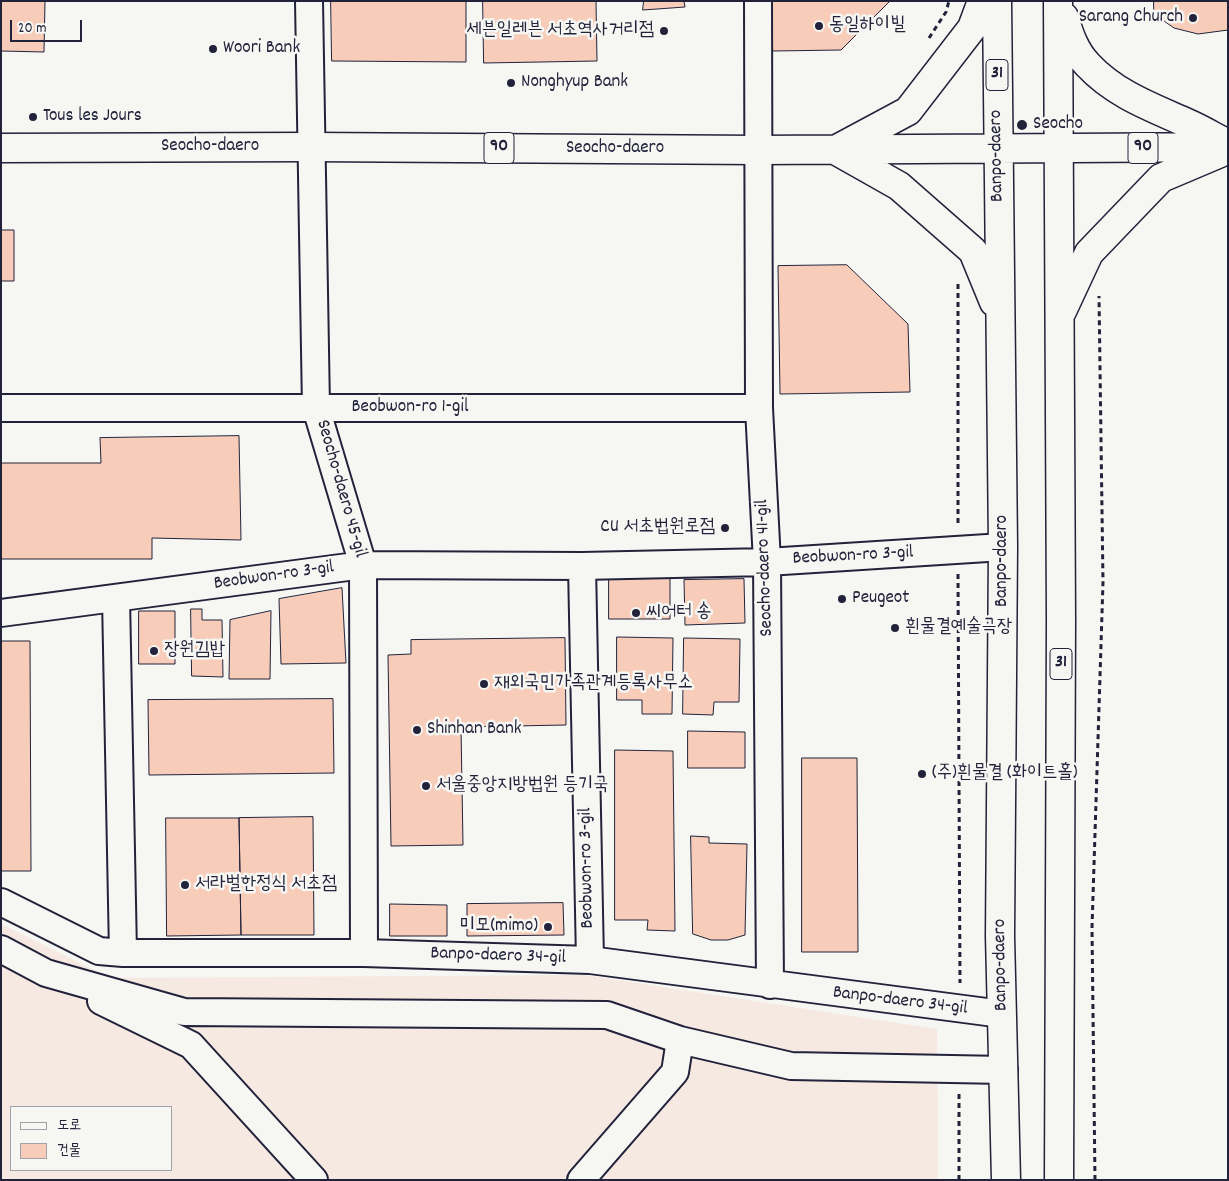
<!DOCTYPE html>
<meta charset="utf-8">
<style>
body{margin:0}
#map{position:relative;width:1229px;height:1181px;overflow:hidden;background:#f6f6f2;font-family:Dekko,"Poor Story",sans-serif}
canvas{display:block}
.frame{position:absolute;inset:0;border:2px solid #22223b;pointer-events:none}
.legend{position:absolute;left:10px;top:1106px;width:162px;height:65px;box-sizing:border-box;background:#f6f6f2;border:1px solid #a1a1a9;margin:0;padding:6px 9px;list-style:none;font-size:15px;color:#22223b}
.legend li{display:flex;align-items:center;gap:10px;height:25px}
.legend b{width:25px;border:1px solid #a1a1a9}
.scale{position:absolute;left:10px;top:20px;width:72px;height:22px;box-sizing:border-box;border:2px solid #22223b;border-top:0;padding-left:6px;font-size:15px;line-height:18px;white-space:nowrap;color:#22223b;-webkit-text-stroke:4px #f6f6f2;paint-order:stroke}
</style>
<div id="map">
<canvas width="1229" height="1181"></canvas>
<div class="frame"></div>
<ul class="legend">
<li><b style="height:6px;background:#f6f6f2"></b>도로</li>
<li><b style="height:14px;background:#f7ccb9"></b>건물</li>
</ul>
<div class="scale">20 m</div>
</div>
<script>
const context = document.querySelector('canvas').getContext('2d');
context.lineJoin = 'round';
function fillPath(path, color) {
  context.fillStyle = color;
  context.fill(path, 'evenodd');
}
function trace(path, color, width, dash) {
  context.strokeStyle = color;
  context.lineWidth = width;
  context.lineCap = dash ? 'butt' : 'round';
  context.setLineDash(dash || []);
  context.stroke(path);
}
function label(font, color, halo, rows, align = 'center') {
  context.font = font + ' Dekko,"Poor Story",sans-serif';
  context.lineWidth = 5;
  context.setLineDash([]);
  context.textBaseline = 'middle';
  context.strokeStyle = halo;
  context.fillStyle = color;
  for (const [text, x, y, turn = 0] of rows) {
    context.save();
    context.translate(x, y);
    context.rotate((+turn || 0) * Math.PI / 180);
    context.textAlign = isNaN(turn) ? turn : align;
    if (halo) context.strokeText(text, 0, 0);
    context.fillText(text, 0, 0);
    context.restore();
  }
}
const built = new Path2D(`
 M 1,924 L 110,978 L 585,975 L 937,1029 L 938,1180 L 1,1180 ZM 11,1107 L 171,1107 L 171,1170 L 11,1170 Z`);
const building = new Path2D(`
 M 1,1 L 45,1 L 44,52 L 1,51 Z
 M 331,1 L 466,1 L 466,62 L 332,61 Z
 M 483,1 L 596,1 L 597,61 L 484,63 Z
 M 644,1 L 684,1 L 685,7 L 643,10 Z
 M 772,1 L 890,1 L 841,50 L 773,51 Z
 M 1154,1 L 1228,1 L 1228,30 L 1198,34 L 1174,28 L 1154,14 Z
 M 1,230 L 14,230 L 14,281 L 1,281 Z
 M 847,265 L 908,324 L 910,392 L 780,394 L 778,266 Z
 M 239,436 L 241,540 L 152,538 L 152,559 L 1,559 L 1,463 L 101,463 L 100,438 Z
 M 609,577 L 670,577 L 670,619 L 609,619 Z
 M 744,579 L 745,623 L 685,625 L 684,580 Z
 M 342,588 L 346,663 L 281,664 L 279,599 Z
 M 191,609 L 202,609 L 202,620 L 222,620 L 223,677 L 192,676 Z
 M 139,611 L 175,611 L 175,664 L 139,664 Z
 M 271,611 L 270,679 L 229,679 L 230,620 Z
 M 617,637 L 673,638 L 672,714 L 642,714 L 642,700 L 617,700 Z
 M 565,638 L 566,725 L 461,727 L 463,845 L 391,846 L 388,655 L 411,654 L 411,640 Z
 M 684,638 L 740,639 L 739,702 L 714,702 L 713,715 L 683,714 Z
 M 1,641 L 30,641 L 31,871 L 1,871 Z
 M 333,699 L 334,773 L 149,775 L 148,700 Z
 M 688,731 L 745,732 L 745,768 L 688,768 Z
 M 615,750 L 673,751 L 675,931 L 647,930 L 648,920 L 615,920 Z
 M 802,758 L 857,758 L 858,952 L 802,952 Z
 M 313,817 L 314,935 L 241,935 L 239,818 Z
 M 166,818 L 239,818 L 241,935 L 167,936 Z
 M 691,836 L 709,837 L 709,843 L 747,844 L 745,935 L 728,940 L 711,940 L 693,934 Z
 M 563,903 L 564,935 L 467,936 L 467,904 Z
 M 390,904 L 447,905 L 447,936 L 390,936 Z`);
const path = new Path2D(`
 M 929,38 L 946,12 L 949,1
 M 958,284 L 958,525
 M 958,574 L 960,983
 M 959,1180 L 959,1094
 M 1095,1180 L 1092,928 L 1103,582 L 1099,296`);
const minor = new Path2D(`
 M 309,1 L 316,408 L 363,565 L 364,953
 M 758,1 L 759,408 L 767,562 L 770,985
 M 1,408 L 759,408
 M 582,566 L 590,960
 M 116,598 L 123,953
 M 1,613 L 363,565 L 582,566 L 767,562 L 1003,547
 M 1,902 L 99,951 L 123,953 L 364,953 L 590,960 L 1002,1014
 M 1,949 L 46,973 L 184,1012 L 607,1015 L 680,1040 L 791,1066 L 1004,1070
 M 101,1001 L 191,1045 L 314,1180
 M 581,1180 L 675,1072 L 680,1040`);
const major = new Path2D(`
 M 997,1 L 1003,547 L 1000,936 L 1006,1180
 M 1058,1 L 1061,621 L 1059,1180
 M 1064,17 C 1069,34 1075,52 1088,65 C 1115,94 1151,107 1187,123 C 1201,129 1214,137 1228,144
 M 1,148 L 310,147 L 759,150 L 1228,147
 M 839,148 L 908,111 L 972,28 L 982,1
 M 837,151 L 899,186 L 973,251 L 994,302
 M 1062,311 L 1089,253 L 1161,178 L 1220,153`);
const markers = [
 [1193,18,5,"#22223b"],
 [819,26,5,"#22223b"],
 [664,31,5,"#22223b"],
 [213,49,5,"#22223b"],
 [511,83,5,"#22223b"],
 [33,117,5,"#22223b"],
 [1022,125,6,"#22223b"],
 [725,528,5,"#22223b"],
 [842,599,5,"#22223b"],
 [636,613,5,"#22223b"],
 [895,628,5,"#22223b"],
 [154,651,5,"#22223b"],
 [484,684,5,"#22223b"],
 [417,730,5,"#22223b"],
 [922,774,5,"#22223b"],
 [426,786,5,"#22223b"],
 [185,885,5,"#22223b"],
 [548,927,5,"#22223b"]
];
const shields = [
 [997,75,22],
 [499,148,30],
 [1143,148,30],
 [1061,664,22]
];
const shieldNames = [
 ["31",997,75],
 ["90",499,148],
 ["90",1143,148],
 ["31",1061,664]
];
const poiNames = [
 ["Sarang Church",1183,18,"right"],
 ["동일하이빌",829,26],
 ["세븐일레븐 서초역사거리점",654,31,"right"],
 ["Woori Bank",223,49],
 ["Nonghyup Bank",521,83],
 ["Tous les Jours",43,117],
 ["Seocho",1033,125],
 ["CU 서초법원로점",715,528,"right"],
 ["Peugeot",852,599],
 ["씨어터 송",646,613],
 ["흰물결예술극장",905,628],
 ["장원김밥",164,651],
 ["재외국민가족관계등록사무소",494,684],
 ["Shinhan Bank",427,730],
 ["(주)흰물결 (화이트홀)",932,774],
 ["서울중앙지방법원 등기국",436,786],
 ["서라벌한정식 서초점",195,885],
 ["미모(mimo)",538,927,"right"]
];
const streetNames = [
 ["Seocho-daero",210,147],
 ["Seocho-daero",615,149],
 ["Banpo-daero",998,156,-91],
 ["Beobwon-ro 1-gil",410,408],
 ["Seocho-daero 45-gil",340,489,74],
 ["Beobwon-ro 3-gil",853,557,-3],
 ["Banpo-daero",1003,561,-90],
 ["Seocho-daero 41-gil",766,568,-92],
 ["Beobwon-ro 3-gil",274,577,-8],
 ["Beobwon-ro 3-gil",588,868,-91],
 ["Banpo-daero 34-gil",498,957,2],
 ["Banpo-daero",1002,965,-91],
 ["Banpo-daero 34-gil",900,1002,7]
];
fillPath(built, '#f6e9e1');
fillPath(building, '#f7ccb9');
trace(building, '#22223b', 1);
trace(minor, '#22223b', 30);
trace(major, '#22223b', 31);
trace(path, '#22223b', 3, [5, 4]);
trace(minor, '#f6f6f2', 26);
trace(major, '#f6f6f2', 28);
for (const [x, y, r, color] of markers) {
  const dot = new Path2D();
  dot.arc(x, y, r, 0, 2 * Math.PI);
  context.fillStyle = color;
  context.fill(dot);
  trace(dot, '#f6f6f2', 2);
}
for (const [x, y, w] of shields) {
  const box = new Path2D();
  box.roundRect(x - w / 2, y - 15.5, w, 31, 4);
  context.fillStyle = '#f6f6f2';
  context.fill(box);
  trace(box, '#22223b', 1);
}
label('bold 18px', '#22223b', null, shieldNames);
label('19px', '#22223b', '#f6f6f2', poiNames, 'left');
label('19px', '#22223b', '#f6f6f2', streetNames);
</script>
